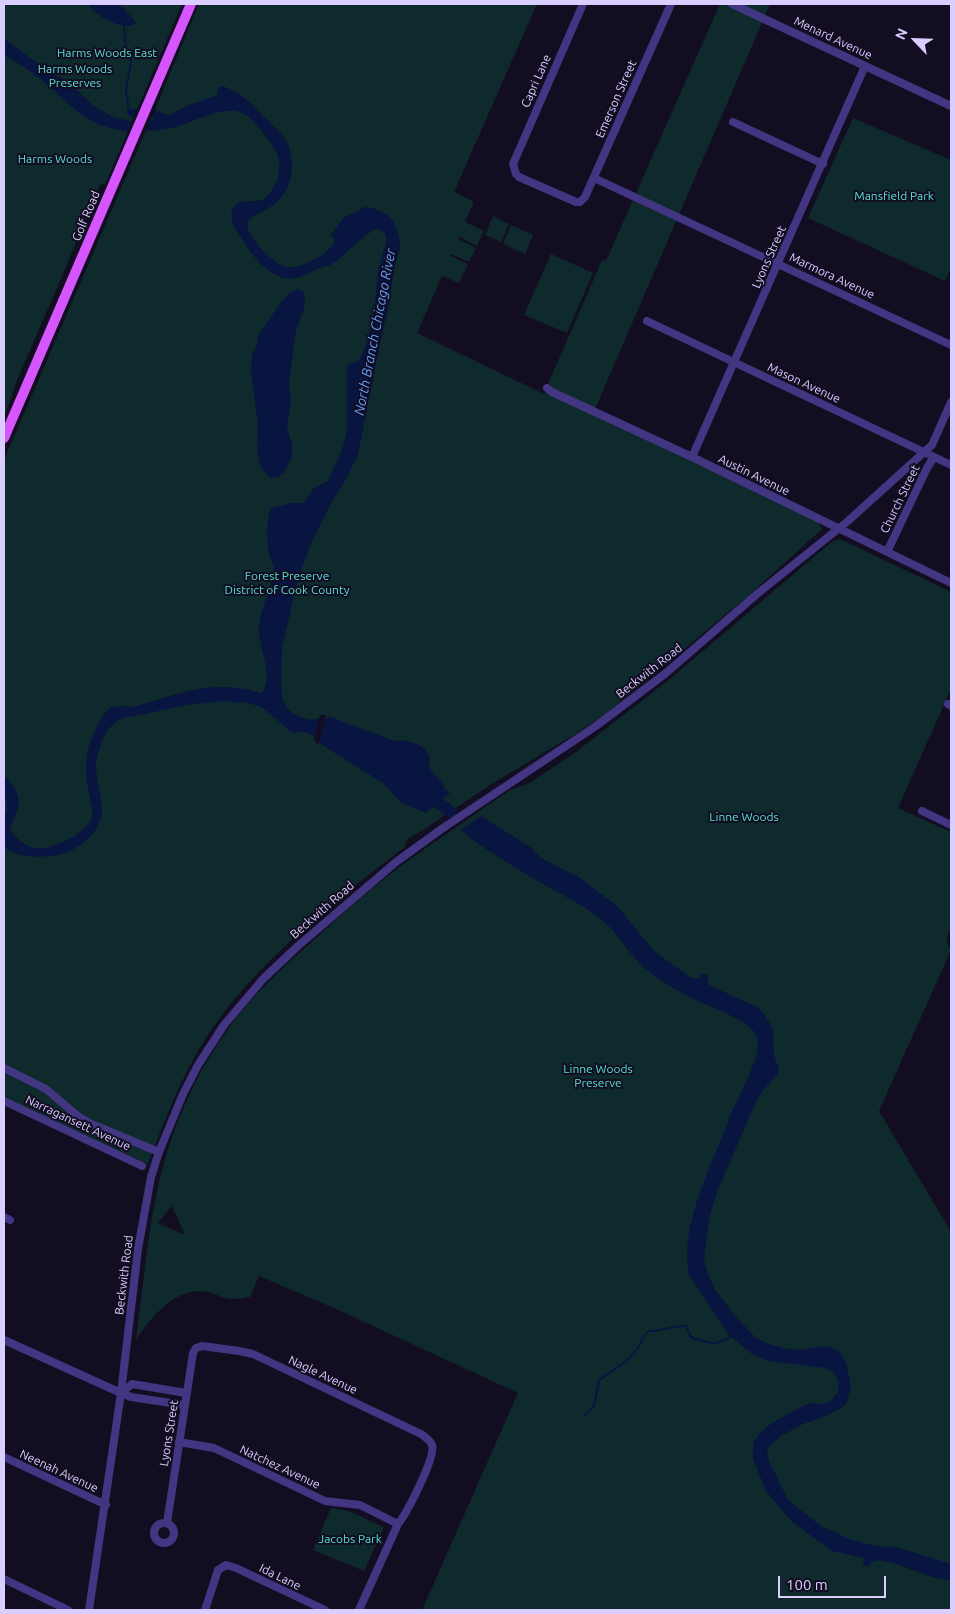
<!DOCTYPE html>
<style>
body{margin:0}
#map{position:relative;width:955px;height:1614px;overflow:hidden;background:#130d22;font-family:Ubuntu,sans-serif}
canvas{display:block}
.frame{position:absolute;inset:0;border:5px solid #daceff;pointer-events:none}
.north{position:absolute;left:890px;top:15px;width:50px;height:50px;-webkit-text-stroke:4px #130d22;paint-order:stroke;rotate:294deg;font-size:14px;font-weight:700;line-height:20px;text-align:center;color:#daceff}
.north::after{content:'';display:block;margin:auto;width:18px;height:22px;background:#daceff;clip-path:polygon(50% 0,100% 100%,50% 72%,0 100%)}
.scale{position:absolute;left:778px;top:1576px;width:108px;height:22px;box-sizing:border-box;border:2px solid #daceff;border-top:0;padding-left:6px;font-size:15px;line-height:18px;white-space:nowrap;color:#daceff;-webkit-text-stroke:4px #130d22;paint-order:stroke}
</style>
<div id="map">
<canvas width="955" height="1614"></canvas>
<div class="frame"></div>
<div class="north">N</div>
<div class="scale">100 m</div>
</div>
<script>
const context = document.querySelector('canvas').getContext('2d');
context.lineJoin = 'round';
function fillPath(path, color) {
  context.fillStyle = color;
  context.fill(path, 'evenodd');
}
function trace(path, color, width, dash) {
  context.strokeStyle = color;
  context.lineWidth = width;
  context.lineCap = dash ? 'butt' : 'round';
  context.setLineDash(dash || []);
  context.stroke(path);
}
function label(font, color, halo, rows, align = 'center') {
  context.font = font + ' Ubuntu,sans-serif';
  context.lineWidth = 4;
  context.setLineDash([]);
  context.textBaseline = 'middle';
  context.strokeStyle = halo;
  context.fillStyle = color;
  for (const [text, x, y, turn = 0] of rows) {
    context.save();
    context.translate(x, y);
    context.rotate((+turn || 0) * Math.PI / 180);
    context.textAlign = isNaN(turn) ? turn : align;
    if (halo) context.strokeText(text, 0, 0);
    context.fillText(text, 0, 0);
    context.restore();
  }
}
const green = new Path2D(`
 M 4,4 L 182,4 L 105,185 L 101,183 L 60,281 L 17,380 L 10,402 L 4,416 Z
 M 199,4 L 537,4 L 454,192 L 474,202 L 465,222 L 484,231 L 477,246 L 459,237 L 458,239 L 476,248 L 469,262 L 451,254 L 451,256 L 468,264 L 459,283 L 442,276 L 417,333 L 544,394 L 546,391 L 817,521 L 822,529 L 747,597 L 608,712 L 577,733 L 493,783 L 429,826 L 408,839 L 405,844 L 406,846 C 337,899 264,956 213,1027 C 184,1069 166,1117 148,1164 L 4,1097 L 4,460 L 156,107 Z
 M 720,4 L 770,4 L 595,409 L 552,388 L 548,384 L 602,260 L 606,261 Z
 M 853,118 L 951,160 L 951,268 L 945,281 L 808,218 Z
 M 493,216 L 509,224 L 501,242 L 485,235 Z
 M 511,225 L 533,235 L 525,254 L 503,244 Z
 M 551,254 L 593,273 L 567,333 L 524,315 Z
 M 840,539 L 951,592 L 951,689 L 898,808 L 951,832 L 951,927 C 947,936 945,941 951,950 L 879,1111 L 951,1232 L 951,1610 L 422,1610 L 518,1393 L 334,1308 L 259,1276 L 250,1297 C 242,1298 233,1300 226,1298 C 220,1297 214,1293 207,1292 C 176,1286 151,1317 136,1340 C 145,1275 149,1208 169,1146 C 183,1103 205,1059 233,1022 C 257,991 285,965 315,939 C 342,914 369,890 398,868 C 435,841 473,816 510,790 L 528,784 L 572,755 L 671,678 L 828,545 L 835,540 ZM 172,1206 L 185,1235 L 158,1223 Z
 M 331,1508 L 349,1511 L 384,1527 L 364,1571 L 313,1550 Z`);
const water = new Path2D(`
 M 88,4 C 117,2 118,0 136,23 C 125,33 94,15 88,4 Z
 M 4,39 L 37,63 L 45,71 L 65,79 L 93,105 L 112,117 L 131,121 L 151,121 L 154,119 L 153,117 L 132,117 L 128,115 L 127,112 L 130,109 L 154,108 L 162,113 L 169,115 L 186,106 L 217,95 L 218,88 L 220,86 C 236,88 251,103 261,114 C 269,122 279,130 285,139 C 296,156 294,187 278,201 C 271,208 261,212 252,217 L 248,221 C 248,222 248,228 248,229 C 251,240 275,265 286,267 C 300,270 332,253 335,240 L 331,235 L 343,218 L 365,207 L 373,208 L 386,214 L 392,219 L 399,236 L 400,248 L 394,269 L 389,306 L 380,343 L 358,455 L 345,481 L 331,503 L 310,546 L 298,579 L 282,648 L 281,685 L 283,701 L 289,710 L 295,715 L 309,720 L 331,717 L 394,741 C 406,739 424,743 429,756 C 430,760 429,764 430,768 C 432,774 439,779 443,783 L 444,788 L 450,793 L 426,813 L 401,803 L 383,783 L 322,745 L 312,735 L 304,732 L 293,733 L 260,706 L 242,702 L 238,703 L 225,701 L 187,705 L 130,717 C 108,716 96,751 96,769 C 97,783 102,797 102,811 C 101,833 78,850 59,855 C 46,857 6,860 4,842 C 3,836 3,826 4,819 C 5,815 7,812 7,808 C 8,802 4,800 4,794 C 3,788 4,781 4,775 C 24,796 21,804 10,829 L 11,831 C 17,839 26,847 35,848 C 51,851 89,833 92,816 C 94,809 90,801 89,794 C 85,771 84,752 95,731 C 98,724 103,713 109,709 C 117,703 127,708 135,706 C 164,699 190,687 220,687 C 229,687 242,688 251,690 C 255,691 257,693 262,693 C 275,673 257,647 259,625 C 261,606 273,588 274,569 C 274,564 270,559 269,554 C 267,542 266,519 271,508 L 292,503 L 304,503 L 313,489 L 328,481 L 343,447 L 347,430 L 347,368 L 349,365 L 360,360 L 368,339 L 375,302 L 378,271 L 386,242 L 386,235 L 382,231 L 376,229 C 359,238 349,251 335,262 C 330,266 323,267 317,269 C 311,272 303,276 296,278 C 277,283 257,262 248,248 C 242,238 228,223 232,211 C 237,196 255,205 265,198 C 269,195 273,188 276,183 C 285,159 275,147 260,129 C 256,125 252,119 247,116 C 228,101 195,122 175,127 C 158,131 136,133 119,130 C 81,124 64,96 35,75 C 25,67 14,61 4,54 Z
 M 298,289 L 304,292 L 305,296 L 304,309 L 296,331 L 289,382 L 291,400 L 287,428 L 292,444 L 292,456 L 284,473 L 277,478 L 272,478 L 268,476 L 260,465 L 257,449 L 258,424 L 251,372 L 252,354 L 256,349 L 258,336 L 279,305 L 289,293 Z
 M 481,816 L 530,847 L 541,858 L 577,876 L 592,887 L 617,906 L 654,951 L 691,978 L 699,978 L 702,973 L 707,975 L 708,983 L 711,986 L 757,1007 L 764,1014 L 773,1029 L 774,1055 L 779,1070 L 775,1078 L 762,1091 L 754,1106 L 717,1192 L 709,1218 L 704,1260 L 707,1272 L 714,1288 L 736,1317 L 755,1337 L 766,1343 L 782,1348 L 798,1350 L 824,1346 L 831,1347 L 840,1353 L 846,1363 L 851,1386 L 847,1402 L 842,1408 L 826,1416 L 803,1424 L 781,1436 L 770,1446 L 767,1452 L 769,1461 L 788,1500 L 821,1526 L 852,1540 L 876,1546 L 896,1547 L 951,1564 L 951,1580 L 935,1578 L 896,1564 L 878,1560 L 873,1561 L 867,1567 L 863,1565 L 864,1558 L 832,1551 L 791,1521 L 766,1491 L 753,1459 L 753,1443 L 761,1432 L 772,1423 L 805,1405 L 813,1403 L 823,1404 L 831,1401 L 837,1393 L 839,1385 L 837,1378 L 833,1372 L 825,1368 L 769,1361 L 753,1355 L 727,1333 L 689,1275 C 679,1223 713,1164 730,1116 C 737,1098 765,1053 756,1035 C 749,1019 704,1005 688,996 C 668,985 648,974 633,956 C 623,944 614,929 601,919 C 581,903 558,893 536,880 C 511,865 483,849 461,830 Z`);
const pier = new Path2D(`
 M 138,107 L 156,107 L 146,131 L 128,131 Z
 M 320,715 L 326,715 L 318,745 L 314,740 Z`);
const stream = new Path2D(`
 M 124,26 L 126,49 L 131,61 L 126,91 L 129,111
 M 584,1416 L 594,1406 L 599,1380 C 612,1371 629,1361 638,1348 C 642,1342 642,1336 649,1331 C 662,1332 672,1325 686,1326 L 691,1337 C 707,1343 717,1347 732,1336`);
const river = new Path2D(`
 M 425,793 L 451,812`);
const minor = new Path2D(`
 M 583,4 L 513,164 L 516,174 L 519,177 L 576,202 L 580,202 L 585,197 L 671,4
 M 732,4 L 951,106
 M 733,122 L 823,164
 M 594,178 L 951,345
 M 647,321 L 951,465
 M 547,388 L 552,392 L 692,457 L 951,583
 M 692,457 L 865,66
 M 887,552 L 927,468 L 934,457
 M 948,704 L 951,706
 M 922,811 L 951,825
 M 4,1068 L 46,1089 L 79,1117 L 89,1123 L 159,1152
 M 4,1101 L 142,1166
 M 4,1217 L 10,1220
 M 4,1340 L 121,1393 L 131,1397 L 184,1405
 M 121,1393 L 132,1384 L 186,1393
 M 179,1442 L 214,1448 L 325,1501 L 360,1505 L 398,1524
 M 4,1457 L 106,1505
 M154 1533a10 10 0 1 1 20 0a10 10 0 1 1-20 0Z
 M 167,1523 L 193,1353 L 196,1348 L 202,1346 L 239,1351 L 253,1354 L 421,1434 C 425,1437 430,1440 432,1445 C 436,1457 407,1513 398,1524 L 359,1610
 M 4,1579 L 68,1610
 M 89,1610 L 121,1393 L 138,1249 L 151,1177 L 159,1152 L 183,1094 L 198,1065 L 224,1025 L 263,979 L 298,946 L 396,862 L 443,828 L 596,726 L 666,673 L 757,594 L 848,521 L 932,445 L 951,402
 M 205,1610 L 218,1570 L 226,1565 L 236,1568 L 325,1610`);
const major = new Path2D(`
 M 4,438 L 191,4`);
const streetNames = [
 ["Menard Avenue",833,38,25],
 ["Capri Lane",536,81,-66],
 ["Emerson Street",616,99,-66],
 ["Golf Road",86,216,-67],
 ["Lyons Street",769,257,-66],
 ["Marmora Avenue",832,276,25],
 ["Mason Avenue",804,383,25],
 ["Austin Avenue",754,475,26],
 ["Church Street",900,499,-64],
 ["Beckwith Road",649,671,-38],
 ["Beckwith Road",322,910,-41],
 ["Narragansett Avenue",78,1123,25],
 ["Beckwith Road",124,1275,-83],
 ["Nagle Avenue",323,1375,25],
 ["Lyons Street",169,1433,-81],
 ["Natchez Avenue",280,1467,25],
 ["Neenah Avenue",59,1471,25],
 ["Ida Lane",280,1577,26]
];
const parkNames = [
 ["Harms Woods East",107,53],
 ["Harms Woods",75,69],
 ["Preserves",75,83],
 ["Harms Woods",55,159],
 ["Mansfield Park",894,196],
 ["Forest Preserve",287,576],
 ["District of Cook County",287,590],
 ["Linne Woods",744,817],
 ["Linne Woods",598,1069],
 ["Preserve",598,1083],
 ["Jacobs Park",350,1539]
];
const waterNames = [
 ["North Branch Chicago River",375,332,-79]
];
fillPath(green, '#0f2a2c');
fillPath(water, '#071540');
fillPath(pier, '#130d22');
trace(stream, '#071540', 2);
trace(river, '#071540', 12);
trace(minor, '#423683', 8);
trace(major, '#d555ff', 10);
label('12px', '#daceff', '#130d22', streetNames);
label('12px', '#55e3d2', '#130d22', parkNames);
label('italic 14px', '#5c9fff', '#130d22', waterNames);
</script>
